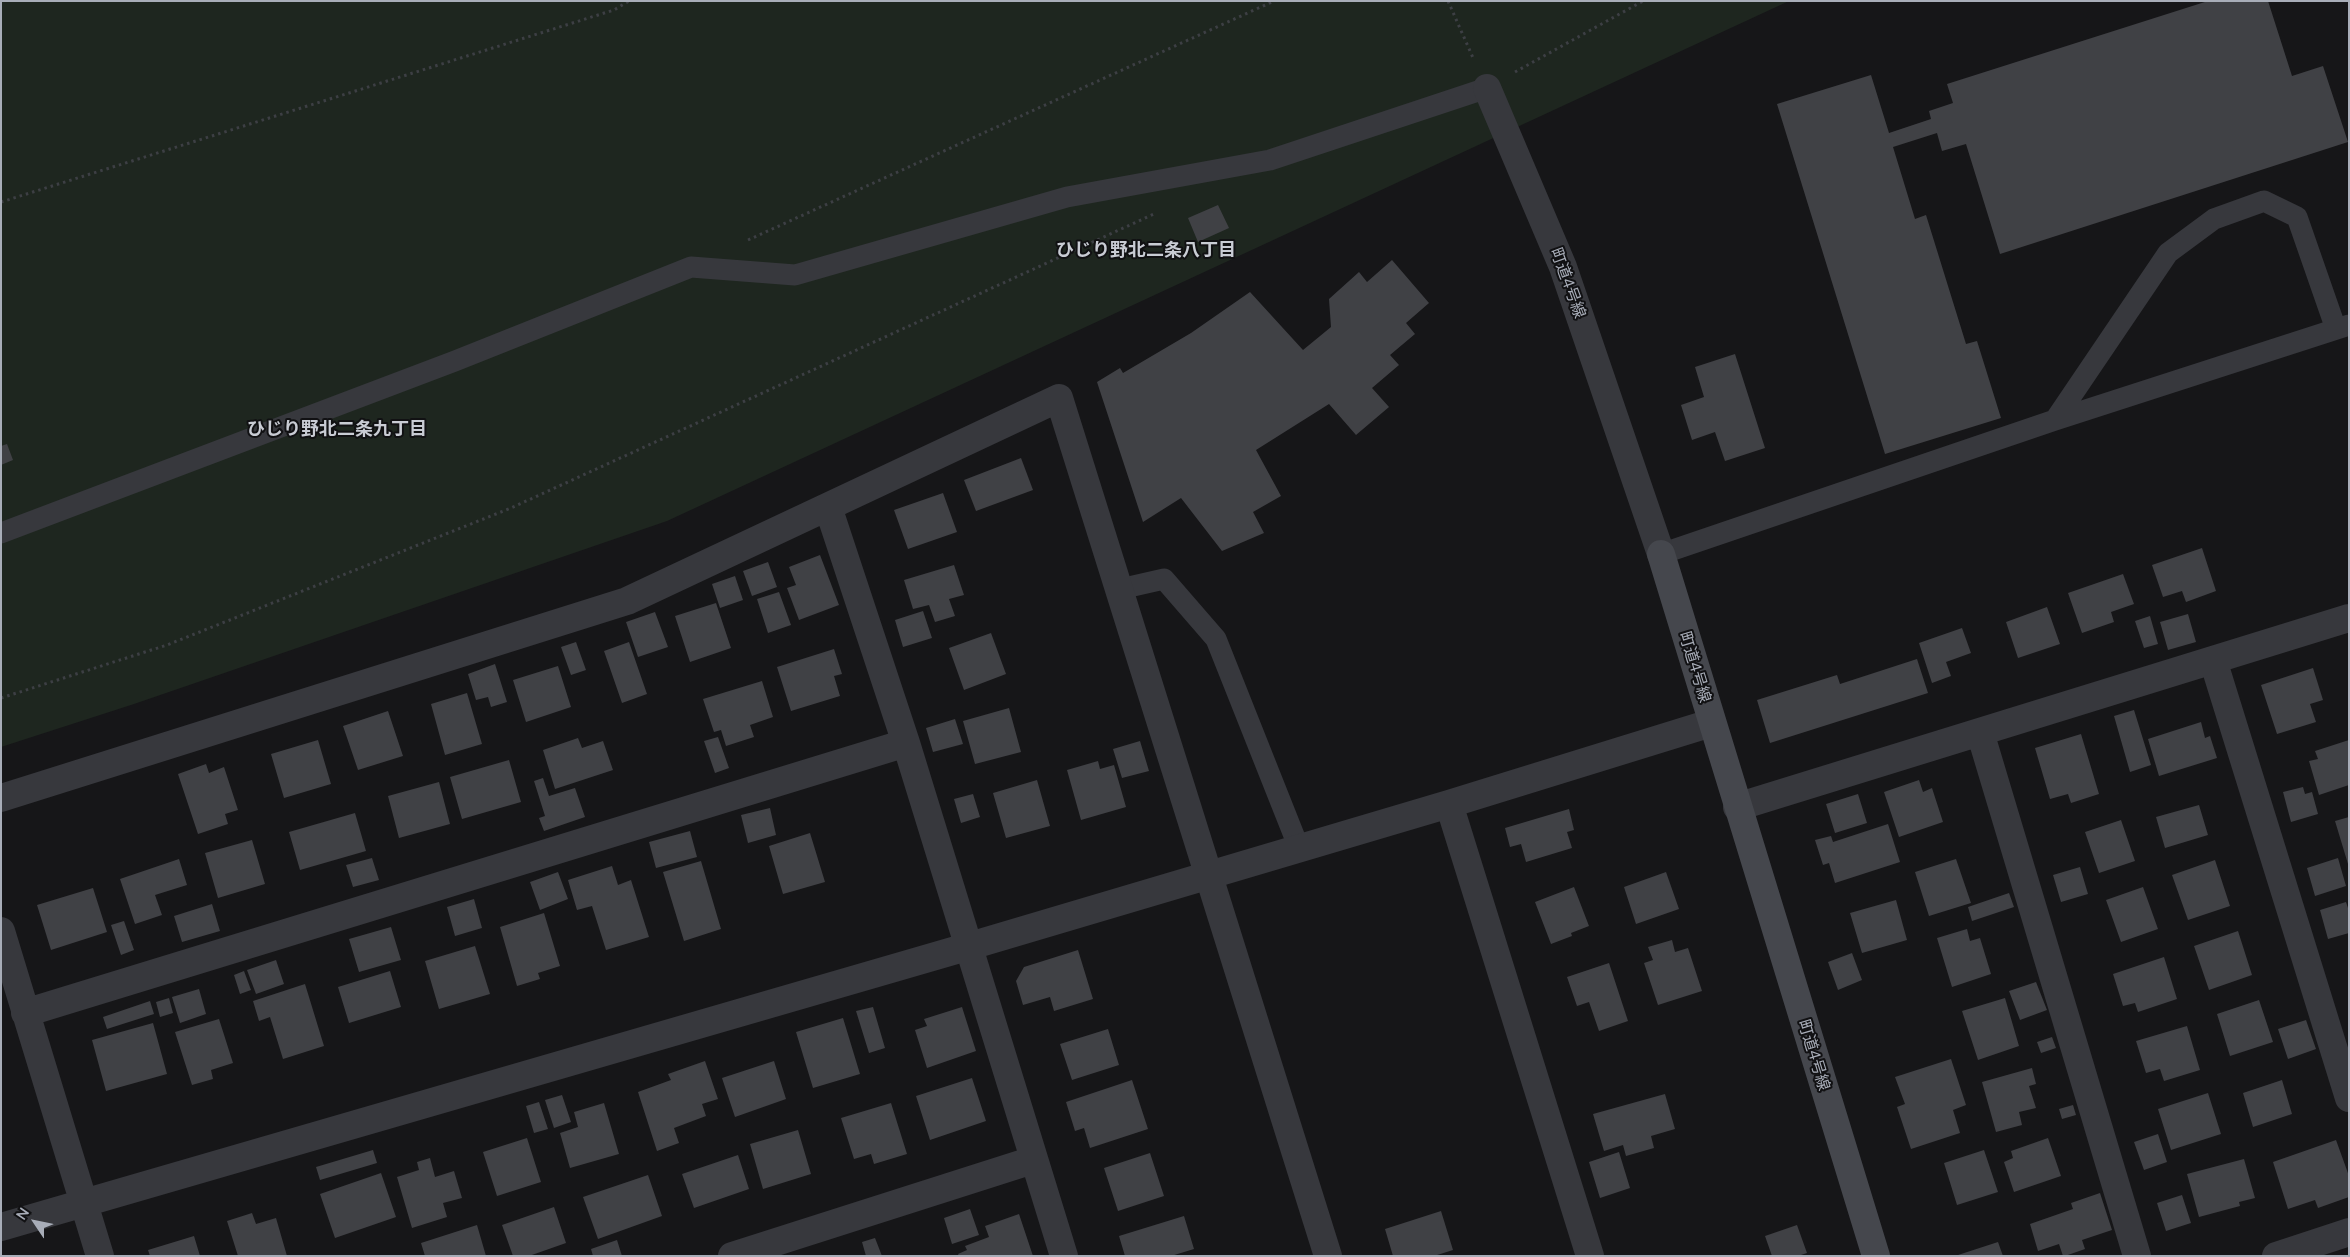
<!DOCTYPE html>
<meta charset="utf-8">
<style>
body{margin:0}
#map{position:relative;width:2350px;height:1257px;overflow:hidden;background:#161618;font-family:Lato,sans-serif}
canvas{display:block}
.frame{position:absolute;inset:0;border:2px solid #a8adb8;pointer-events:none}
.north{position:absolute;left:10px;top:1197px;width:50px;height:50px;-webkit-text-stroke:4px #111113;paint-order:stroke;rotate:304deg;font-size:14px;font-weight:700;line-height:20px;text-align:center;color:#a8adb8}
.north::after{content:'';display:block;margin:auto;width:18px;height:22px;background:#a8adb8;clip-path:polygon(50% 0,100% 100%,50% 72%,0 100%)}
</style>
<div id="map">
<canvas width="2350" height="1257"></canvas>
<div class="frame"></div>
<div class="north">N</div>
</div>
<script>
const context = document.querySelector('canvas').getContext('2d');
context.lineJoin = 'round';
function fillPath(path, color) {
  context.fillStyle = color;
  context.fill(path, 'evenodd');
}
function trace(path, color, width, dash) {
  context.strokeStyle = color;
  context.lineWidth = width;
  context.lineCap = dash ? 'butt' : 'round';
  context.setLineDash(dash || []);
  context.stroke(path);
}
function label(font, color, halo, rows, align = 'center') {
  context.font = font + ' Lato,"Noto Sans JP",sans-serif';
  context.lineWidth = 4;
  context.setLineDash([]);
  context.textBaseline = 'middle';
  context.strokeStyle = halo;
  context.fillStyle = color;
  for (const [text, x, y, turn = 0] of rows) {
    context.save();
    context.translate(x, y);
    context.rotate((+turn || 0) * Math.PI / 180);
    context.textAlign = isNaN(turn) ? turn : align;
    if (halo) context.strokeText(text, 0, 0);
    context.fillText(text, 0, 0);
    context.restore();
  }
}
const green = new Path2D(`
 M 1,1 L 1789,1 L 667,521 L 134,704 L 1,747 Z`);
const building = new Path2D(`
 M 2208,1 L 2268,1 L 2292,76 L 2323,66 L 2348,142 L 2000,254 L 1966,144 L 1942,151 L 1937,133 L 1893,147 L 1915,219 L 1926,215 L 1966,344 L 1977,341 L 2001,418 L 1885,454 L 1777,104 L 1871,75 L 1889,133 L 1931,119 L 1929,111 L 1953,103 L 1947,84 Z
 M 1218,205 L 1229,228 L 1198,242 L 1188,218 Z
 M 1392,260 L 1429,303 L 1406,323 L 1415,334 L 1390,355 L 1399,365 L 1372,388 L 1389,407 L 1356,435 L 1329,404 L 1256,450 L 1281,496 L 1253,512 L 1264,533 L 1222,551 L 1181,498 L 1143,522 L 1097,382 L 1120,368 L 1123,373 L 1191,333 L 1250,292 L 1303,350 L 1331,327 L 1329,299 L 1359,272 L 1367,282 Z
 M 1735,354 L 1765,448 L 1725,461 L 1715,432 L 1692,440 L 1681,405 L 1704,397 L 1695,367 Z
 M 7,444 L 13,460 L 1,465 L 1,446 Z
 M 1021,458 L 1033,490 L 976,511 L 964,480 Z
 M 943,493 L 957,532 L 908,549 L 894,510 Z
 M 2202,548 L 2216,591 L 2186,602 L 2182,591 L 2163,597 L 2152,565 Z
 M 820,555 L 839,605 L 799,620 L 787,588 L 796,585 L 789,567 Z
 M 768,562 L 777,587 L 752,596 L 743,571 Z
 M 954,565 L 964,595 L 949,599 L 955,616 L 935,622 L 929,605 L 913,609 L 904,580 Z
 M 2123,574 L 2134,604 L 2111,612 L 2114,622 L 2082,633 L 2068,593 Z
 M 735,576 L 743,600 L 720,608 L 712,584 Z
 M 779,592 L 791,625 L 768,633 L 757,599 Z
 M 716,603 L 731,648 L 690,662 L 675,616 Z
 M 2047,607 L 2060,644 L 2018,658 L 2006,622 Z
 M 923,611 L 932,638 L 903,647 L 895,620 Z
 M 655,612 L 668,647 L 638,657 L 626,622 Z
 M 2188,614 L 2196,642 L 2168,650 L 2160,622 Z
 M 2150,616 L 2158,644 L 2144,648 L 2135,621 Z
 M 1962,628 L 1971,653 L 1946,662 L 1951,676 L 1932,683 L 1919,643 Z
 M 991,633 L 1006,674 L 964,690 L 949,648 Z
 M 576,642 L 586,670 L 571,675 L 561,647 Z
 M 629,642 L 647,694 L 622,703 L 604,651 Z
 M 834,649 L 842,674 L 834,676 L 840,696 L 791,711 L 777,667 Z
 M 1917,659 L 1928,693 L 1770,743 L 1757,700 L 1837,675 L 1840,684 Z
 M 495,664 L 507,702 L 491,707 L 488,697 L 476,700 L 468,674 Z
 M 558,666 L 571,707 L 526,722 L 513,680 Z
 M 2313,668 L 2323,700 L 2310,704 L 2316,722 L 2277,734 L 2261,685 Z
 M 762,681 L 773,717 L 750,725 L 754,737 L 726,746 L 721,730 L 714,732 L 703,699 Z
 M 467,693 L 482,744 L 445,755 L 431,704 Z
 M 1009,708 L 1021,752 L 975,764 L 963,721 Z
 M 2134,710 L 2151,765 L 2130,772 L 2114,716 Z
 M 388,711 L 403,756 L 358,770 L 343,726 Z
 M 955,719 L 963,744 L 933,752 L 926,728 Z
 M 2201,722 L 2205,738 L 2210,736 L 2217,758 L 2159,776 L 2148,739 Z
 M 2081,734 L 2099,794 L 2071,803 L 2068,794 L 2050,799 L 2035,748 Z
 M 718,737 L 729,768 L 715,773 L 704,741 Z
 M 578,738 L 582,748 L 603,741 L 613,770 L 555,789 L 543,750 Z
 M 318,740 L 331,784 L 284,798 L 271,754 Z
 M 2349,740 L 2349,785 L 2319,795 L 2309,761 L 2318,759 L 2315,751 Z
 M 1140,741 L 1149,771 L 1122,778 L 1113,749 Z
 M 509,760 L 521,802 L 462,819 L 450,777 Z
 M 1098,761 L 1100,769 L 1114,765 L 1126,807 L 1081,820 L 1067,770 Z
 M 206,764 L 209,773 L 224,767 L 238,810 L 225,814 L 228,824 L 198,834 L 178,774 Z
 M 543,778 L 549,796 L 575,788 L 585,817 L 544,831 L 539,818 L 545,816 L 534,781 Z
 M 1037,780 L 1050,826 L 1006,838 L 993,793 Z
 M 1919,780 L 1923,792 L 1932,788 L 1943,822 L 1899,837 L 1884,792 Z
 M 439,782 L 450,824 L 399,838 L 388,796 Z
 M 2303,787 L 2305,794 L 2312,792 L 2318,814 L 2291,822 L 2283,792 Z
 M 973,794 L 980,817 L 961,823 L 954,799 Z
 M 1858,794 L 1867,823 L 1835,833 L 1826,804 Z
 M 2199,805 L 2208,835 L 2165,848 L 2156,817 Z
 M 770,808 L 776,835 L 748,843 L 741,815 Z
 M 1569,809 L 1574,830 L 1567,832 L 1572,848 L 1526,862 L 1521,844 L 1510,847 L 1505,828 Z
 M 355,813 L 366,851 L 300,870 L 289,832 Z
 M 2349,817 L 2349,864 L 2348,864 L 2335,821 Z
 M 2121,820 L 2135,861 L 2099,873 L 2085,832 Z
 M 1888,824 L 1900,862 L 1835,883 L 1829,863 L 1823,865 L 1815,840 L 1831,836 L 1833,842 Z
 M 690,831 L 697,857 L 656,868 L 649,842 Z
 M 810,833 L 825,882 L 783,894 L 769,846 Z
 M 252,840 L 265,884 L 218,898 L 205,853 Z
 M 372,858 L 379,880 L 353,887 L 346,865 Z
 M 2338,858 L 2346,886 L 2315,896 L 2307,868 Z
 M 179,859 L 187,885 L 155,895 L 162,915 L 135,924 L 120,879 Z
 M 1956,859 L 1971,903 L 1929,916 L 1915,872 Z
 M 2215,860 L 2230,906 L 2188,920 L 2172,875 Z
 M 701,861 L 721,929 L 684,941 L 663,872 Z
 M 612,866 L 618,885 L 631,880 L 649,937 L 606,950 L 592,906 L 577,910 L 568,880 Z
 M 2080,867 L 2088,894 L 2061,902 L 2053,875 Z
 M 558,872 L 568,899 L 540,910 L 530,882 Z
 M 1666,872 L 1679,909 L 1636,924 L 1624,887 Z
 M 1574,887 L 1589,926 L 1571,933 L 1572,936 L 1551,944 L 1535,902 Z
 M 2143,887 L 2158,929 L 2121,942 L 2106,900 Z
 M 93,888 L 107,932 L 51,950 L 37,905 Z
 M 2009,893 L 2014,907 L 1972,921 L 1968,907 Z
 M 474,899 L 482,928 L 455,936 L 447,907 Z
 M 1896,900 L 1907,940 L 1862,953 L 1850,913 Z
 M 2346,902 L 2349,911 L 2349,933 L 2328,939 L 2320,910 Z
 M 212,904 L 220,931 L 182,942 L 174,916 Z
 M 544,913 L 560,966 L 538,973 L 540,979 L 517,986 L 500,927 Z
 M 124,921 L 134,950 L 121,955 L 111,925 Z
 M 391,927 L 401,960 L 359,972 L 349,939 Z
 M 1967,929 L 1970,941 L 1980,938 L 1991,974 L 1952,987 L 1937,938 Z
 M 2238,931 L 2252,975 L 2209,990 L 2194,946 Z
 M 1672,940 L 1675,952 L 1688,948 L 1702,991 L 1658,1005 L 1644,963 L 1653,960 L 1648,947 Z
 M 475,946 L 490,994 L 439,1009 L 425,961 Z
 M 1078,950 L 1093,999 L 1054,1011 L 1050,997 L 1023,1005 L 1016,981 L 1024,967 Z
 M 1852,953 L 1862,980 L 1838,990 L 1828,962 Z
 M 2164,957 L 2177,999 L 2138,1012 L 2135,1003 L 2123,1006 L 2113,974 Z
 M 276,960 L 284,984 L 256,994 L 247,970 Z
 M 1609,963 L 1628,1021 L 1599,1031 L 1589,1002 L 1577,1006 L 1567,977 Z
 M 244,971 L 251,990 L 240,994 L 234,975 Z
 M 390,971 L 401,1007 L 349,1023 L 338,987 Z
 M 2036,982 L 2047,1010 L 2020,1020 L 2009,991 Z
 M 305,984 L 324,1046 L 283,1059 L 270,1017 L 259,1021 L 253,1001 Z
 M 199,989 L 206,1014 L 180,1023 L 172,997 Z
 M 169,998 L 173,1013 L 160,1017 L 156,1002 Z
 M 2005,998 L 2019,1046 L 1978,1060 L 1962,1011 Z
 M 2259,1000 L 2273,1042 L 2230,1056 L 2217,1014 Z
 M 150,1001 L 154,1014 L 107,1029 L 103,1017 Z
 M 873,1007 L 885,1048 L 869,1053 L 856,1011 Z
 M 962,1007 L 976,1051 L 927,1068 L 915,1030 L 927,1026 L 924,1019 Z
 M 843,1018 L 860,1074 L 813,1088 L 796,1032 Z
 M 219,1019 L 233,1063 L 211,1070 L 213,1079 L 192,1085 L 175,1032 Z
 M 2306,1020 L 2316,1049 L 2288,1059 L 2278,1029 Z
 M 153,1023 L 167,1074 L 106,1091 L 92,1040 Z
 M 2187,1026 L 2200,1070 L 2164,1081 L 2160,1069 L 2146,1073 L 2136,1041 Z
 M 1108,1029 L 1119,1065 L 1072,1080 L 1060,1044 Z
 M 2052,1037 L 2056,1048 L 2041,1053 L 2037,1042 Z
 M 1951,1059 L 1966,1105 L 1953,1110 L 1960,1133 L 1911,1149 L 1897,1107 L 1905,1104 L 1895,1077 Z
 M 705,1061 L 718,1099 L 702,1104 L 706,1116 L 674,1128 L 679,1143 L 657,1151 L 638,1092 L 671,1080 L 668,1074 Z
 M 774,1061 L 786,1099 L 735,1117 L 722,1078 Z
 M 2032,1068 L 2036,1084 L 2029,1086 L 2036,1108 L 2019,1112 L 2022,1125 L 1996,1132 L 1982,1082 Z
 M 972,1078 L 986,1121 L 930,1140 L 916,1096 Z
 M 1132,1080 L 1148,1129 L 1090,1148 L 1084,1128 L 1075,1131 L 1066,1102 Z
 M 2282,1080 L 2292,1114 L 2253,1127 L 2243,1093 Z
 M 2208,1093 L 2221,1134 L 2171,1150 L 2158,1109 Z
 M 1665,1094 L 1675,1129 L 1651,1136 L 1654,1148 L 1626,1156 L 1623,1145 L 1604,1151 L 1593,1114 Z
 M 562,1095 L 571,1122 L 554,1128 L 545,1100 Z
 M 539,1102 L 548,1129 L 534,1133 L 526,1106 Z
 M 604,1103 L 619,1154 L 570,1168 L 560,1133 L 578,1127 L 574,1112 Z
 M 891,1103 L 907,1154 L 874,1164 L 871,1154 L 854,1159 L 841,1118 Z
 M 2073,1105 L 2076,1115 L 2062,1119 L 2059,1109 Z
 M 798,1130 L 811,1174 L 763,1189 L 750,1144 Z
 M 2158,1134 L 2167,1162 L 2144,1170 L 2134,1142 Z
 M 527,1138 L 541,1182 L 497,1196 L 483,1152 Z
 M 2048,1138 L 2061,1176 L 2014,1192 L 2004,1162 L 2013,1158 L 2011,1151 Z
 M 2336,1140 L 2349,1176 L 2349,1197 L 2318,1208 L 2315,1200 L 2288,1209 L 2273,1162 Z
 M 373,1150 L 377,1163 L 320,1180 L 316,1167 Z
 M 1984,1150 L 1998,1192 L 1957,1205 L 1944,1163 Z
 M 1619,1152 L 1630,1188 L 1600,1198 L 1589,1162 Z
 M 1150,1153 L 1164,1196 L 1118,1211 L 1104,1168 Z
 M 738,1155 L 749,1189 L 694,1208 L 682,1174 Z
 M 430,1158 L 435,1177 L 454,1171 L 462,1198 L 443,1203 L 447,1217 L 412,1228 L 397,1177 L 419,1170 L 417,1162 Z
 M 2244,1159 L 2255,1198 L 2239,1202 L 2240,1206 L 2199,1217 L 2187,1174 Z
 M 381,1173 L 396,1217 L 335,1238 L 320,1194 Z
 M 648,1175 L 662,1216 L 598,1239 L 583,1197 Z
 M 2100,1193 L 2112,1230 L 2082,1240 L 2085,1249 L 2065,1256 L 2063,1256 L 2059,1244 L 2038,1251 L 2030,1224 L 2073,1209 L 2071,1203 Z
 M 2182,1195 L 2191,1223 L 2166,1231 L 2157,1203 Z
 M 554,1207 L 566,1243 L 529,1256 L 513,1256 L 502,1225 Z
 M 970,1209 L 979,1235 L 952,1244 L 944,1218 Z
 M 1441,1211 L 1453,1250 L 1434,1256 L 1393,1256 L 1385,1229 Z
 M 252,1213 L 256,1224 L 276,1218 L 287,1256 L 238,1256 L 227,1221 Z
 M 1019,1214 L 1033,1256 L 959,1256 L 958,1254 L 967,1250 L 965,1246 L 989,1237 L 985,1226 Z
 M 1184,1216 L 1194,1249 L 1171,1256 L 1125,1256 L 1119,1236 Z
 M 477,1225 L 486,1256 L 425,1256 L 421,1243 Z
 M 1797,1225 L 1807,1253 L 1798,1256 L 1772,1256 L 1765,1236 Z
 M 194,1236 L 200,1256 L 150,1256 L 148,1250 Z
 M 875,1238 L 882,1256 L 866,1256 L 862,1242 Z
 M 617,1240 L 622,1256 L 593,1256 L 591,1249 Z
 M 1998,1242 L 2003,1256 L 1958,1256 L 1958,1255 Z`);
const path = new Path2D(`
 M 1448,1 L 1474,60
 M 1515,72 L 1643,1
 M 1,202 L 614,10 L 629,1
 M 748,240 L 1274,1
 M 1,698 L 167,645 L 511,508 L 1154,214`);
const lane = new Path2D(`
 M 2055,420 L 2168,253 L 2214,219 L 2264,201 L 2297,217 L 2336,329
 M 1,533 L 455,361 L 691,267 L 795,275 L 1067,197 L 1270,160 L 1487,88
 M 1661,554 L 2055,420 L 2349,325
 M 1120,589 L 1164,579 L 1216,639 L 1299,848`);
const street = new Path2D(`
 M 1487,88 L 1563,267 L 1661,554
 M 828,507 L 906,743 L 1064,1256
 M 2213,660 L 2349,1098
 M 1980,732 L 2137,1256
 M 1,798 L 627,601 L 1059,398 L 1328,1256
 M 1449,804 L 1590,1256
 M 1737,807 L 2349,618
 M 1,931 L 100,1256
 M 25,1013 L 906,743
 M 1,1227 L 970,946 L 1449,804 L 1711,723
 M 732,1256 L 1033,1160
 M 2276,1256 L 2349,1232`);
const secondary = new Path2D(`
 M 1661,554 L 1876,1256`);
const streetNames = [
 ["町道4号線",1568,283,70],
 ["町道4号線",1695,667,73],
 ["町道4号線",1814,1055,73]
];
const neighbourhoodNames = [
 ["ひじり野北二条八丁目",1146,250],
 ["ひじり野北二条九丁目",337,429]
];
fillPath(green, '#1e261f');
fillPath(building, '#404145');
trace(path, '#3d3f44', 3, [2.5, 4]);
trace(lane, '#37383d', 21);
trace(street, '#37383d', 28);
trace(secondary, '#45474d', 28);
label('16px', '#a8adb8', '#111113', streetNames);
label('bold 18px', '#c9ccd4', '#111113', neighbourhoodNames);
</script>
